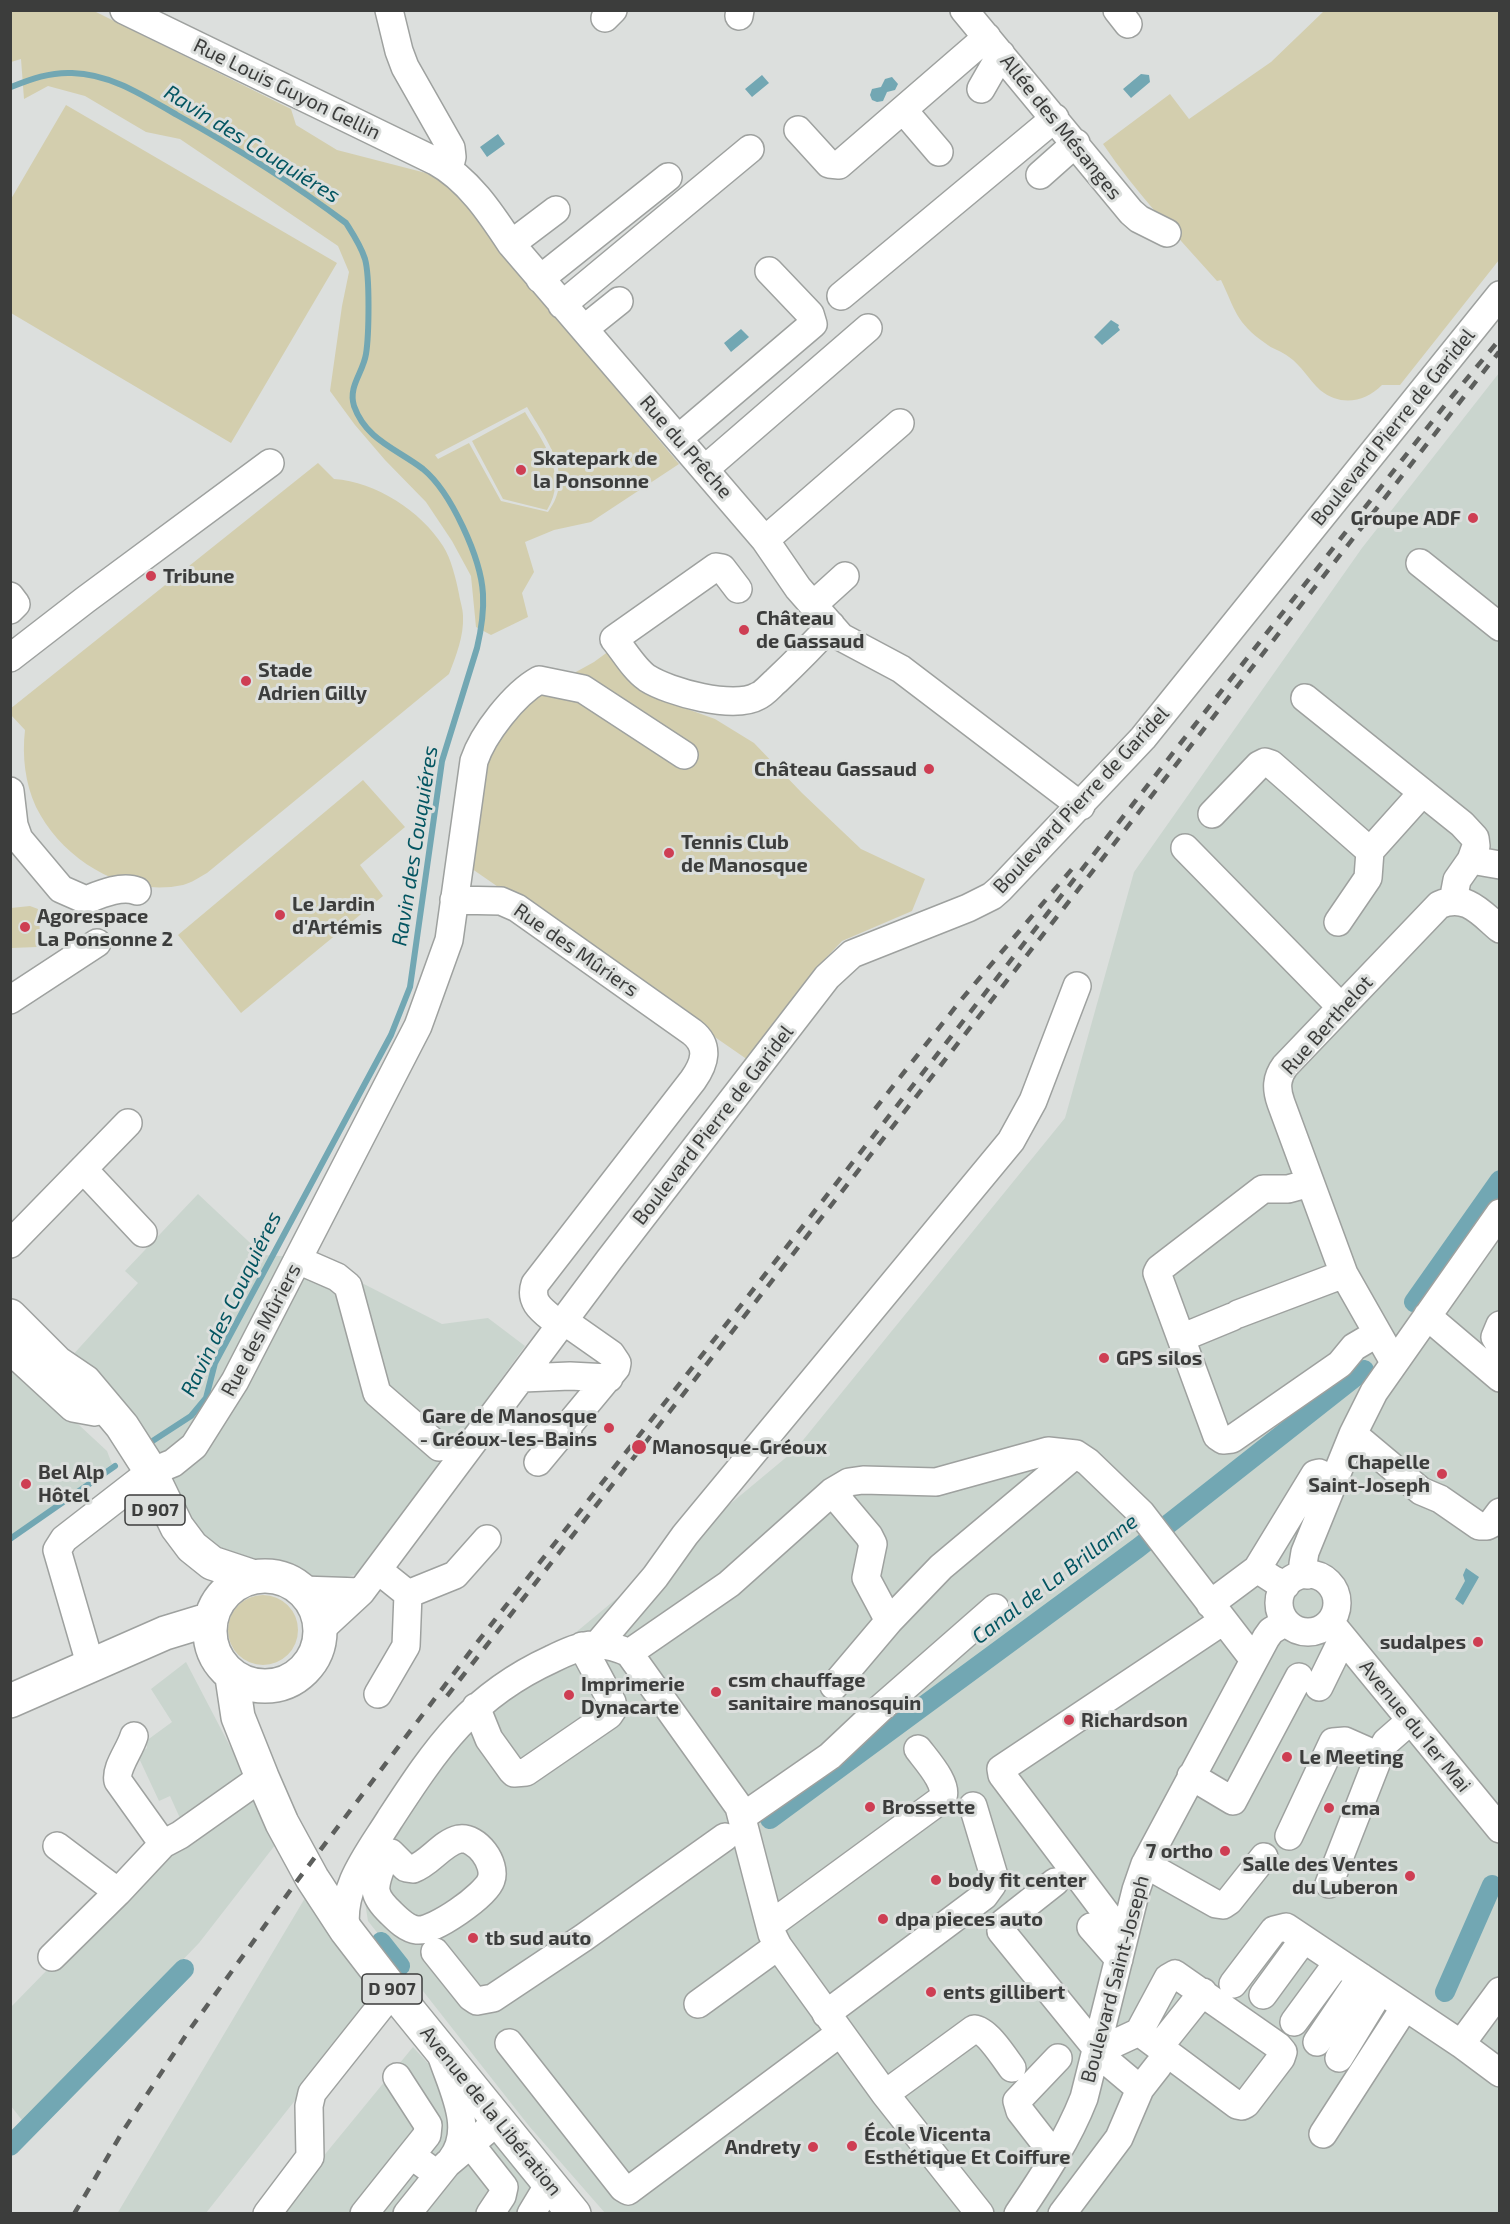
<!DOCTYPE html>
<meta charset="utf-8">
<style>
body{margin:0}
#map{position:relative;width:1510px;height:2224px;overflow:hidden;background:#dcdfdd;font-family:"Exo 2",sans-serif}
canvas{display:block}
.frame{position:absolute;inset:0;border:12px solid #3c3d3c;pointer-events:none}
</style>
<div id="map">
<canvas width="1510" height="2224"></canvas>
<div class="frame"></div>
</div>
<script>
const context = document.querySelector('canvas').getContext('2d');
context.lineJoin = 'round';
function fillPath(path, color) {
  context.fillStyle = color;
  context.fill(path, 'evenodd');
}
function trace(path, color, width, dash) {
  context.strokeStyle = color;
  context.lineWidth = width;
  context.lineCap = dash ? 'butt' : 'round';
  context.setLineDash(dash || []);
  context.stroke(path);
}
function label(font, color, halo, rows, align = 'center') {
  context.font = font + ' "Exo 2",sans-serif';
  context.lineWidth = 6;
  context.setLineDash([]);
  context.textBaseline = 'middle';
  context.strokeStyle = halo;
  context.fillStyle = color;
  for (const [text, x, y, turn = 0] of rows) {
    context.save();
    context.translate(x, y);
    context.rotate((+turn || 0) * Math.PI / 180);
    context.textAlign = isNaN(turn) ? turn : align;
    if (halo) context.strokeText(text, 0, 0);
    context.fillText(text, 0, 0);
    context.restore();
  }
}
const built = new Path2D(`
 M 1499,373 L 1499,2213 L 605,2213 L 529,2126 L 368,1921 L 364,1896 L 367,1878 L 467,1723 L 795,1450 L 1065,1118 L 1134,872 L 1362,548 Z
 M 198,1194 L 263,1255 L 313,1258 L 442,1324 L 488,1318 L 525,1346 L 361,1573 L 324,1583 L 274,1563 L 235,1560 L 208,1546 L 71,1357 L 138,1283 L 125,1271 Z
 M 10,1361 L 107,1451 L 112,1464 L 11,1538 Z
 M 186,1662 L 279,1840 L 199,1943 L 25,2124 L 11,2106 L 11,2007 L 169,1845 L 184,1827 L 170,1796 L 159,1801 L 137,1754 L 147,1748 L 146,1741 L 172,1722 L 151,1689 Z
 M 305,1898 L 376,1998 L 206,2213 L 117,2214 Z
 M 413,2047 L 566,2213 L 276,2214 Z`);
const green = new Path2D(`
 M 11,11 L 94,11 L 291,109 L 296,125 L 337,150 L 426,173 L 445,184 L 470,209 L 496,245 L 679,464 L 591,522 L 554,530 L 525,542 L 534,572 L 522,593 L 528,617 L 491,635 L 476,627 L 471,576 L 452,541 L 426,502 L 385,460 L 355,425 L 330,391 L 342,306 L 349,272 L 338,246 L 180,139 L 146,132 L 85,96 L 48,86 L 24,99 L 21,59 L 11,62 ZM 527,407 C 546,440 576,475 548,512 L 501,501 L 469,443 L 438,459 L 435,455 Z
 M 1324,11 L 1499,11 L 1499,260 L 1400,385 L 1382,385 C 1365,402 1341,407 1320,390 C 1309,380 1301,365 1289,357 C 1282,351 1272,349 1265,343 C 1236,323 1235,309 1221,280 L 1217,281 C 1178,237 1136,193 1103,144 L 1170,94 L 1189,119 L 1271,62 Z
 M 66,105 L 337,263 L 231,443 L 11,313 L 11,199 Z
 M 525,412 C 543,442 569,475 547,510 L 503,499 L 472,441 Z
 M 318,463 L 334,479 C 376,482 421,511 443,546 C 451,558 456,579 459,594 C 460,601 463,609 463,616 C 464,636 456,656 449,674 L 207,873 C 200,877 191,883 183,885 C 123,898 62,859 36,807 C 25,783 22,756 25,730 L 11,715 L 10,709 Z
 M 609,651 L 651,696 L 715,719 L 754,743 L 802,793 L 861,849 L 925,879 L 912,911 L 842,941 L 825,959 L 748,1060 L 465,864 L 481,761 L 527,699 L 594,662 Z
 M 363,780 L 405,827 L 360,865 L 383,896 L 241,1013 L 178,935 Z
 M 30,906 L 38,909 L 41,945 L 37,947 L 11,948 L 11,908 Z
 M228 1630a35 35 0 1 1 70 0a35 35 0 1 1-70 0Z`);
const water = new Path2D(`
 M 1141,74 L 1149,75 L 1150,82 L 1131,98 L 1123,89 Z
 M 762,75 L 769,83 L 752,97 L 745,89 Z
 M 892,77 L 898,84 L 895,90 L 887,92 L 883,101 L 877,102 L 872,100 L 870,95 L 872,89 L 881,87 L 885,79 Z
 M 498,134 L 505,144 L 487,157 L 480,147 Z
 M 1111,320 L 1119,325 L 1118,327 L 1120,330 L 1102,345 L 1094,337 Z
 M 741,329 L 749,337 L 731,352 L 724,343 Z
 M 1466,1568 L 1479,1577 L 1463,1605 L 1455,1599 L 1465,1581 L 1463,1575 Z`);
const stream = new Path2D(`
 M 11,87 C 31,79 50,72 72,73 C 111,74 144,96 177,115 C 235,147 293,183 346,223 C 353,234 361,246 365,259 C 370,277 369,335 366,354 C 363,373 348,386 354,406 C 366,440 397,449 423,469 C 451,492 481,558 483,594 C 484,612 481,631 477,648 L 442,761 L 410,987 L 391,1035 L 215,1363 L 206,1398 L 191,1416 L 151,1442
 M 10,1539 L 115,1466`);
const canal = new Path2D(`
 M 1414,1302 L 1500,1180
 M 770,1819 L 1138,1548 L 1364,1370
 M 381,1942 L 400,1966
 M 1445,1992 L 1492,1885
 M 10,2146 L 184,1969`);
const minor = new Path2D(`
 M 124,10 L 435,161 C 468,179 490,212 511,244 L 765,540 L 798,588 L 841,637 L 901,669 L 1081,806
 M 389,10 L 399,51 L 405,67 L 451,148 L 452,157 L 449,170
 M 964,10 L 1131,212 L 1139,219 L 1167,233
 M 1117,10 L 1128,24
 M 739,16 L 740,10
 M 605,18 L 613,10
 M 981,89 L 1001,54
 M 904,111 L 939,152
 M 798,130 L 829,164 L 839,165 L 987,37
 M 1040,175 L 1076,143
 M 511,244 L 556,210
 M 540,279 L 668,177
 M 841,296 L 1055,118
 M 562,305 L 750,149
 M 584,329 L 619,301
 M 679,438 L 813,324 L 810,314 L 769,271
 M 705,469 L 868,328
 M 765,540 L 900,423
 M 1420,563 L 1500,627
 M 738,589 L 722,568 L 716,567 L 614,639 C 624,651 634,669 647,678 C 669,692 734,710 758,696 C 765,693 770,686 776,681 C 795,663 813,645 831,625
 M 10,596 L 16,604 L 10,610
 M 813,605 L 845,576
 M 10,658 L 85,600 L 270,463
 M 1305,698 L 1462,824 L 1475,838 L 1476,846 L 1471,860 L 1457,880 L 1453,901
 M 10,791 L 14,825 L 19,839 L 61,889 L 86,900 C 101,894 122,885 137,891
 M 1212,814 L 1259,765 L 1265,762 L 1271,764 L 1370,851
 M 1185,848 L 1341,1007
 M 1471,860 L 1500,865
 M 454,900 L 501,901 L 517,908 L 692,1032 C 710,1046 705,1063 693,1080 L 535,1284 C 528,1305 547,1313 561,1326
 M 1338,922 L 1368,878 L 1370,851 L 1422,793
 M 10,1000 L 97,943
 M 83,1169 L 143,1233
 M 1310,1183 L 1288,1189 L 1263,1189 L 1159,1269 L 1157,1273 L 1217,1436 L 1223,1440 L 1232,1439 L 1340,1364 L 1354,1347 L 1376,1334
 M 10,1244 L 128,1123
 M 298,1260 L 337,1277 L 348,1286 L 377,1393 L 439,1447
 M 1238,1314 L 1344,1274
 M 1427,1316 L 1500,1378
 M 1500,1325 L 1495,1337 L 1500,1345
 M 1181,1338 L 1232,1317
 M 10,1350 L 73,1408 L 95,1412
 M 1394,1362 L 1344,1274 L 1281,1103 C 1276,1089 1276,1078 1285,1066 L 1439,905 C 1466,893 1481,913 1500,929
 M 523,1378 L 570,1376 L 609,1378
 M 483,1429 L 568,1429
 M 1353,1434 L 1421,1491 L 1440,1499 L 1479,1526 L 1487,1526 L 1491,1524 L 1500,1512
 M 538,1462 L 616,1368 L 617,1363 L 611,1354 L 564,1321
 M 151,1472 L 173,1463 L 194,1446 L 235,1381 L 418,1026 L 449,940 L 474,761 C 483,734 514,694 539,680 L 583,689 L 684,755
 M 832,1492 L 869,1536 L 873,1544 L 866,1578 L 889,1621 L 941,1567 L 1076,1454
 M 378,1570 L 408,1594 L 406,1646 L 378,1694
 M1279 1603a29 29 0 1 1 58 0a29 29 0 1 1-58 0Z
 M 1307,1575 L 1303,1564 L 1305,1552 L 1353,1434 L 1374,1392 L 1500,1213
 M 1286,1585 L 1274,1580 L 1257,1569 L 1315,1474 L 1319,1473 L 1334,1480
 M 302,1590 L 361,1592
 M 408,1594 L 455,1575 L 487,1539
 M 1210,1604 L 1257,1569
 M 1330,1622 L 1500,1829
 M 321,1629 L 361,1592 L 609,1260 L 827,977 L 852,954 L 968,908 L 992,896 L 1000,889 L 1143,738 L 1500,295
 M 598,1644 L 655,1577 L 685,1535 L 1011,1141 L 1033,1101 L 1077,986
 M 629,1653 L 739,1807 L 772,1934 L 778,1946 L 885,2094 L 980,2214
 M 91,1667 L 57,1550 L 64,1539 L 140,1480
 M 834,1686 L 889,1621
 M 1319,1687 L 1343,1638
 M 476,1707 L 489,1739 L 512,1771 L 514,1773 L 526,1772 L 609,1715 L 613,1709 L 612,1702 L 582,1646
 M 134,1736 C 130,1750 115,1768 118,1781 L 163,1844 L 180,1835 L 262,1777
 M 1191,1776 L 1233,1801 L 1299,1677
 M 742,1817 L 830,1756 L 882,1707 L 995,1608
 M 1289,1836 L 1333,1742 L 1345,1741 L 1379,1756
 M 57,1846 L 118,1892 L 163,1844
 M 1145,1864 L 1216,1904 L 1223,1905 L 1229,1901 L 1264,1857
 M 382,1865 C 373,1888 372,1895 391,1913 C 398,1920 407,1929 417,1930 C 434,1932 486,1895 491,1880 C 497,1864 477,1836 459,1839 C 442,1843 430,1863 413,1869 L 406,1868 L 391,1853
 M 1055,1882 L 1003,1923 L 1001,1931 L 1097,2049
 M 1329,1884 L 1381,1751 L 1386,1742 L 1410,1721
 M 770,1925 L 942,1799 C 950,1786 927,1761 918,1749
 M 1091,1927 L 1119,1959
 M 346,1930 C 340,1887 369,1853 390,1819 C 437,1747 471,1696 552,1659 C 580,1645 599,1638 629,1653 L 729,1584 L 832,1492 L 849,1482 L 863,1480 L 936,1482 L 1048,1451 L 1076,1454 L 1088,1462 L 1141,1513 L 1254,1660
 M 1124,1937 L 1002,1775 L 1001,1769 L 1223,1621
 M 435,1952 L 471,1997 L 477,2001 L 493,1998 L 583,1938 L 725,1837
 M 52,1957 L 118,1892
 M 1233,1984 L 1274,1930 L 1286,1927 L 1461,2044
 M 1500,1991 L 1461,2044 L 1500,2073
 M 1263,1995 L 1304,1939
 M 698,2004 L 778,1946
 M 826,2014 L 984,1896 L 992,1885 L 994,1876 L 973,1806
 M 1294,2022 L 1338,1962
 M 1139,2032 L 1168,1978 L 1175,1974 L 1278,2046 L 1283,2052 L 1281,2058 L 1246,2104 L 1242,2106 L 1237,2105 L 1139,2032 L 1096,2052 L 1140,2089 L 1158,2066
 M 1317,2042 L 1361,1977
 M 509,2043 L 623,2188 L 628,2191 L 840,2033
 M 1159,2047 L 1203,1992
 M 442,2057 C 453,2090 475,2130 451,2160
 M 1339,2058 L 1380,1991
 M 397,2077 L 428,2125 L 427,2135 L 411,2155
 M 885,2094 L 974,2029 C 987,2030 1004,2057 1012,2068
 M 1323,2134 L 1405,2007
 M 471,2145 L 504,2187 L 502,2196 L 490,2214
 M 1055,2156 L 1020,2111 L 1017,2101 L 1058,2058
 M 267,2214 L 310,2157 L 309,2106 L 312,2093 L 393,1991
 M 364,2214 L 411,2155 L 438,2175
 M 407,2214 L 447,2164 L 498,2121
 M 531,2214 L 549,2184
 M 1018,2214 C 1043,2177 1068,2139 1084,2098 L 1136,1890 L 1145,1864 L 1266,1638 L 1271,1631 L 1286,1622
 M 1062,2214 L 1119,2138 L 1140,2089`);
const major = new Path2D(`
 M 10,1316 L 57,1363 L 85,1382 L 122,1426 L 147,1465 L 177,1527 L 192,1547 L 212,1563 L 254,1577
 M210 1631a55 55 0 1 1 110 0a55 55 0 1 1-110 0Z
 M 232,1677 L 238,1717 L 262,1777 L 282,1823 L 312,1878 L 346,1930 L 393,1991 L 574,2214
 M 10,1701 L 165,1633 L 211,1619`);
const rail = new Path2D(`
 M 875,1109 L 961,1000 L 1077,863
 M 447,1696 L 1499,352
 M 74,2214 L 123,2131 L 188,2032 L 297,1881 L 476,1644 L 1449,400 L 1500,339`);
const markers = [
 [521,470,6,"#ce3e53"],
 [1473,518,6,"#ce3e53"],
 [151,576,6,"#ce3e53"],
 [744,630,6,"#ce3e53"],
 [246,681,6,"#ce3e53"],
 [929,769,6,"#ce3e53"],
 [669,853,6,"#ce3e53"],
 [280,915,6,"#ce3e53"],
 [25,927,6,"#ce3e53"],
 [1104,1358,6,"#ce3e53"],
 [609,1428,6,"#ce3e53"],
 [639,1447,8,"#ce3e53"],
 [1442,1474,6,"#ce3e53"],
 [26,1484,6,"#ce3e53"],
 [1478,1642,6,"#ce3e53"],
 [716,1692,6,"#ce3e53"],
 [569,1695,6,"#ce3e53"],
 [1069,1720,6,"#ce3e53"],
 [1287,1757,6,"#ce3e53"],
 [870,1807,6,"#ce3e53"],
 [1329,1808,6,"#ce3e53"],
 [1225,1851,6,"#ce3e53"],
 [1410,1876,6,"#ce3e53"],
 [936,1880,6,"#ce3e53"],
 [883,1919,6,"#ce3e53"],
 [473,1938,6,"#ce3e53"],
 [931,1992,6,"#ce3e53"],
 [852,2146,6,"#ce3e53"],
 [813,2147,6,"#ce3e53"]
];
const shields = [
 [155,1510,60],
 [392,1989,60]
];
const shieldNames = [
 ["D 907",155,1510],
 ["D 907",392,1989]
];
const streetNames = [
 ["Rue Louis Guyon Gellin",287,89,26],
 ["Allée des Mésanges",1061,127,51],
 ["Boulevard Pierre de Garidel",1393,427,-51],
 ["Rue du Prêche",686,447,49],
 ["Boulevard Pierre de Garidel",1081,800,-47],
 ["Rue des Mûriers",576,950,35],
 ["Rue Berthelot",1327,1025,-48],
 ["Boulevard Pierre de Garidel",713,1125,-52],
 ["Rue des Mûriers",261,1330,-62],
 ["Avenue du 1er Mai",1415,1726,51],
 ["Boulevard Saint-Joseph",1115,1979,-75],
 ["Avenue de la Libération",491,2111,51]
];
const poiNames = [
 ["Skatepark de",533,458],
 ["la Ponsonne",533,481],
 ["Groupe ADF",1461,518,"right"],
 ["Tribune",163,576],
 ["Château",756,618],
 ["de Gassaud",756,641],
 ["Stade",258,670],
 ["Adrien Gilly",258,693],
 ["Château Gassaud",917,769,"right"],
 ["Tennis Club",681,842],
 ["de Manosque",681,865],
 ["Le Jardin",292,904],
 ["d'Artémis",292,927],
 ["Agorespace",37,916],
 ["La Ponsonne 2",37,939],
 ["GPS silos",1116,1358],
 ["Gare de Manosque",597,1416,"right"],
 ["- Gréoux-les-Bains",597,1439,"right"],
 ["Manosque-Gréoux",652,1447],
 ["Chapelle",1430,1462,"right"],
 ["Saint-Joseph",1430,1485,"right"],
 ["Bel Alp",38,1472],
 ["Hôtel",38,1495],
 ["sudalpes",1466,1642,"right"],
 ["csm chauffage",728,1680],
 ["sanitaire manosquin",728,1703],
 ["Imprimerie",581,1684],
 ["Dynacarte",581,1707],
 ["Richardson",1081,1720],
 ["Le Meeting",1299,1757],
 ["Brossette",882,1807],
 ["cma",1341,1808],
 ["7 ortho",1213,1851,"right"],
 ["Salle des Ventes",1398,1864,"right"],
 ["du Luberon",1398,1887,"right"],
 ["body fit center",948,1880],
 ["dpa pieces auto",895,1919],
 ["tb sud auto",485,1938],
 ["ents gillibert",943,1992],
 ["École Vicenta",864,2134],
 ["Esthétique Et Coiffure",864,2157],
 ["Andrety",801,2147,"right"]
];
const waterNames = [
 ["Ravin des Couquiéres",252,144,32],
 ["Ravin des Couquiéres",415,846,-81],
 ["Ravin des Couquiéres",231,1304,-64],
 ["Canal de La Brillanne",1055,1579,-37]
];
fillPath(built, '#cad5ce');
fillPath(green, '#d3ceae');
fillPath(water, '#72a7b3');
trace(stream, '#72a7b3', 6);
trace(canal, '#72a7b3', 20);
trace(minor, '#9ea19f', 30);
trace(major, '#9ea19f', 36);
trace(minor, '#fff', 27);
trace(major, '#fff', 33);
trace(rail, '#5d5f5d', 4.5, [10, 10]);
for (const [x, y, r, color] of markers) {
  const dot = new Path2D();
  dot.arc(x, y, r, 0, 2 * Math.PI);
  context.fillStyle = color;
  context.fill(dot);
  trace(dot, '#dcdfdd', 2);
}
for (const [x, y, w] of shields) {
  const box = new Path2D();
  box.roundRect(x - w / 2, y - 15, w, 30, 4.5);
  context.fillStyle = '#dcdfdd';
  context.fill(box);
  trace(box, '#3c3d3c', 1.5);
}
label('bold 18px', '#3c3d3c', null, shieldNames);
label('20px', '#3c3d3c', '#dcdfdd', streetNames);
label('bold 20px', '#3c3d3c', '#dcdfdd', poiNames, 'left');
label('italic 21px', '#035561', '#dcdfdd', waterNames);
</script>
